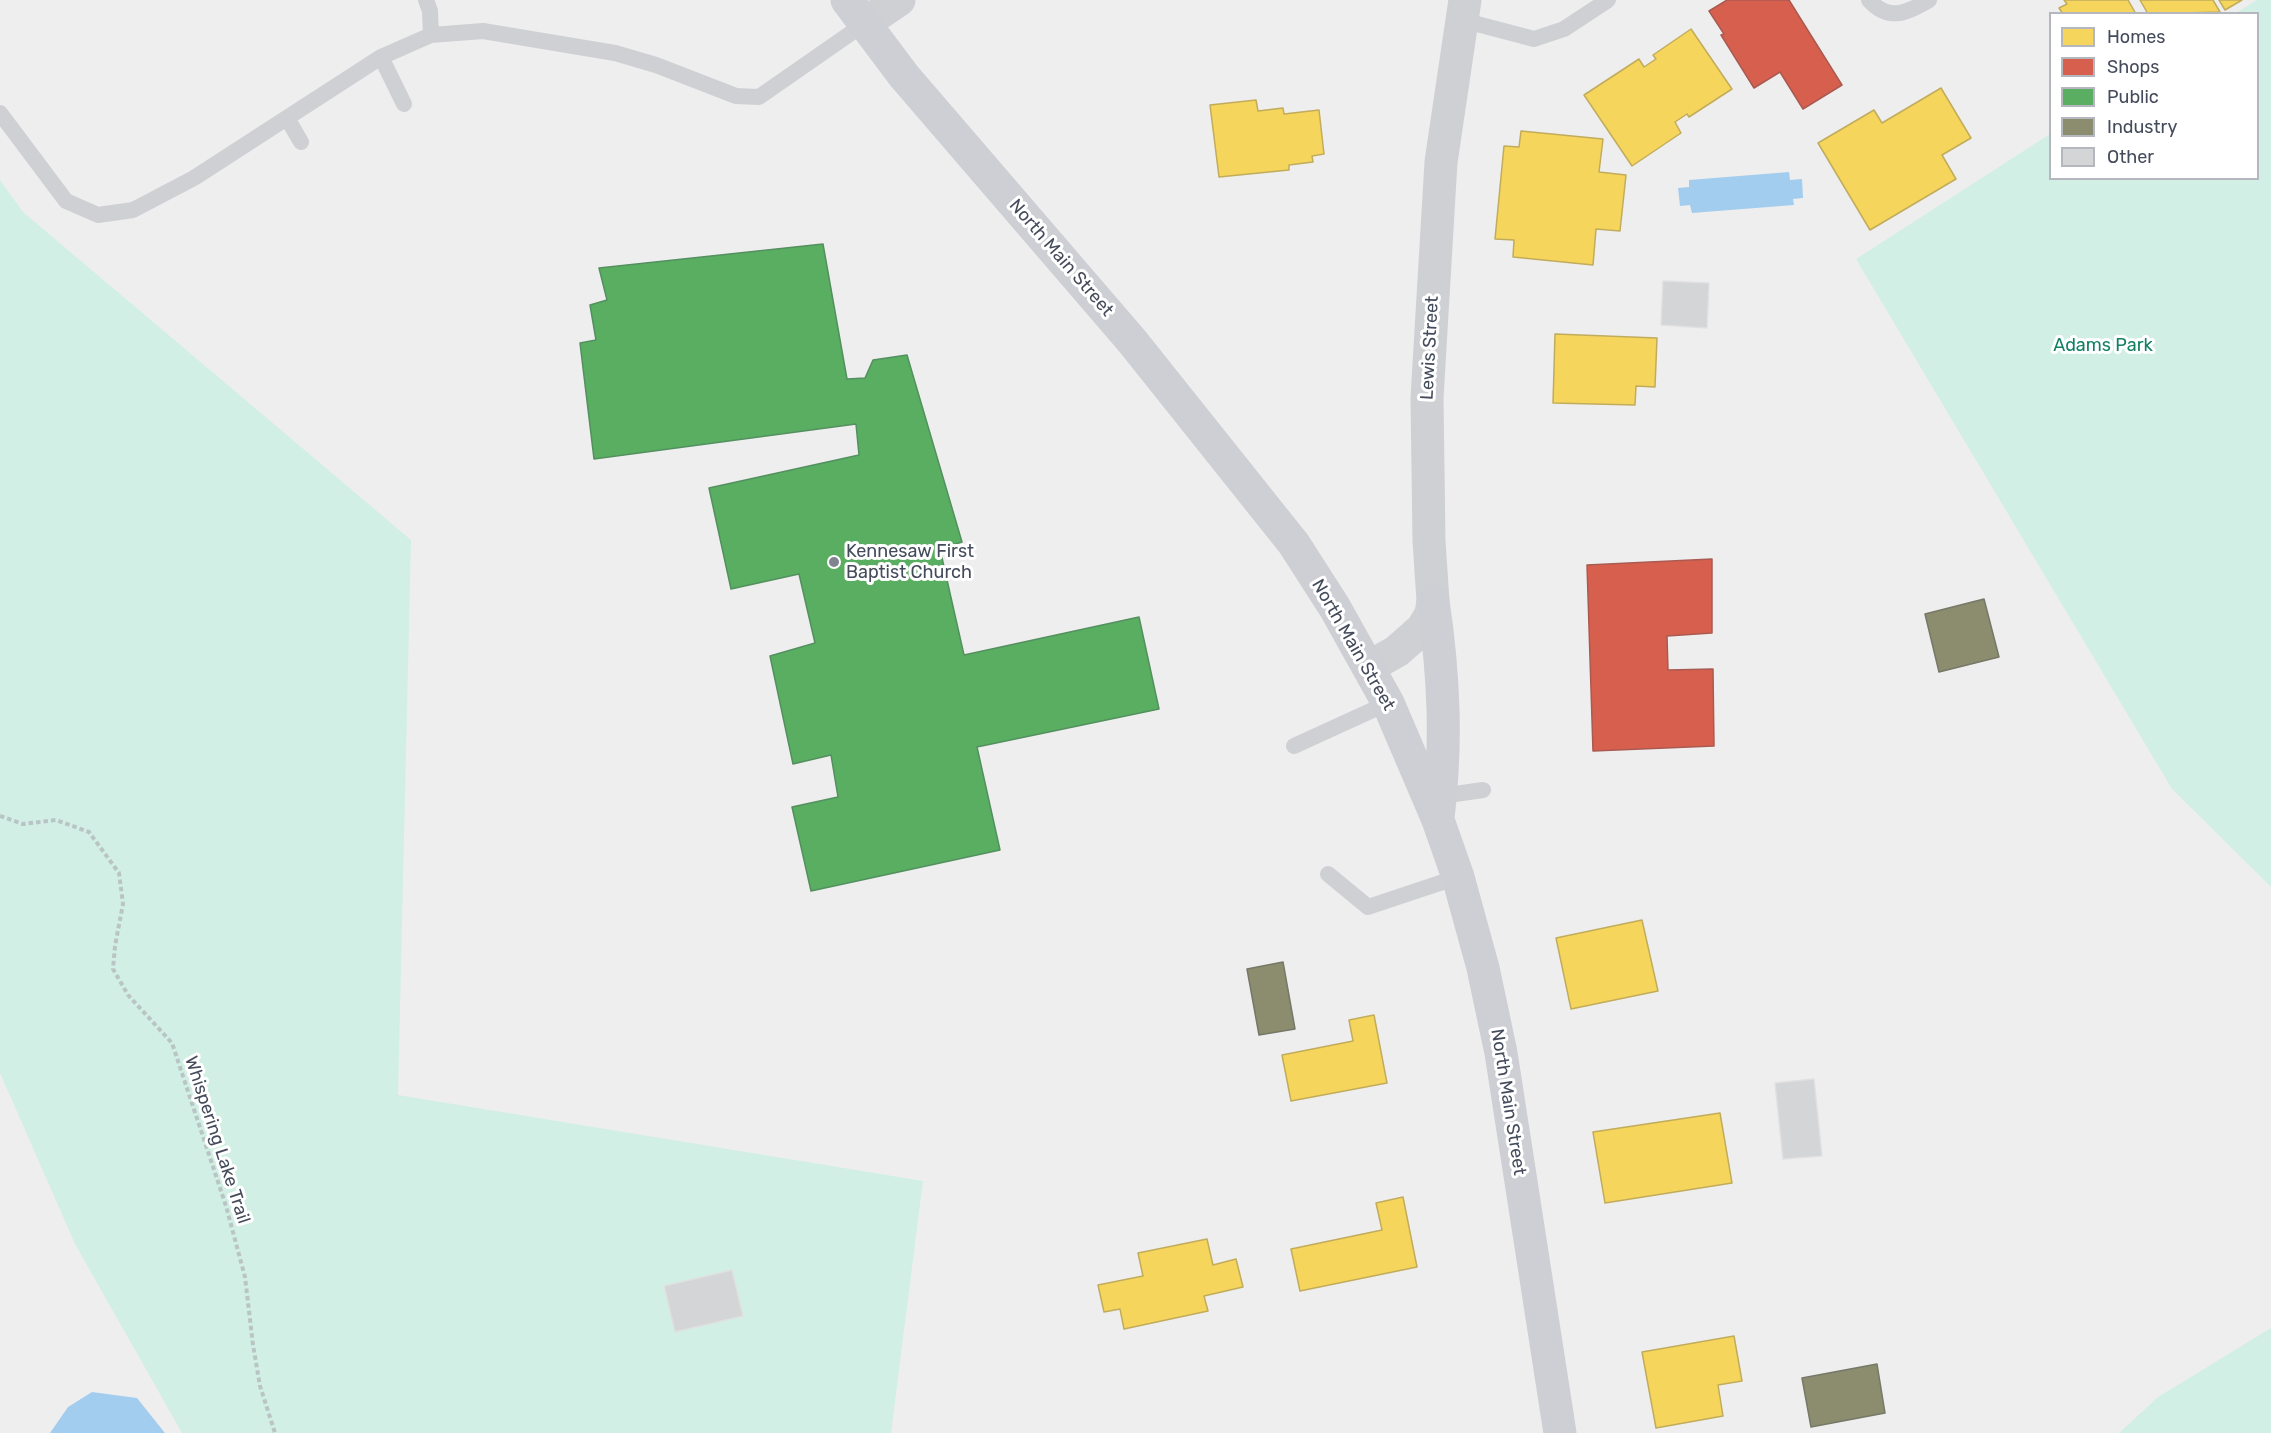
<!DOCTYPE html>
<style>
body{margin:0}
#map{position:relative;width:2271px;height:1433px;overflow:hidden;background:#efeeee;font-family:Rubik,sans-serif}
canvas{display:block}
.legend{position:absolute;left:2049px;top:12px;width:210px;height:168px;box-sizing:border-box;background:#fff;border:2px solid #b4b7bd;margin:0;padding:8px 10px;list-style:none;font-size:18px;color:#444b5b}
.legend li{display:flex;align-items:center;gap:12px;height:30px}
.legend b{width:30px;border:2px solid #b4b7bd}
</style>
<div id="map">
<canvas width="2271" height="1433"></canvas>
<ul class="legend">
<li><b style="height:16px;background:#f6d55c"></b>Homes</li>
<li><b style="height:16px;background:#d6604d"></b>Shops</li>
<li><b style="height:16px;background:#5aae61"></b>Public</li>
<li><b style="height:16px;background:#8c8c6e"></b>Industry</li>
<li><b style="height:16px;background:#d4d5d7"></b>Other</li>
</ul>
</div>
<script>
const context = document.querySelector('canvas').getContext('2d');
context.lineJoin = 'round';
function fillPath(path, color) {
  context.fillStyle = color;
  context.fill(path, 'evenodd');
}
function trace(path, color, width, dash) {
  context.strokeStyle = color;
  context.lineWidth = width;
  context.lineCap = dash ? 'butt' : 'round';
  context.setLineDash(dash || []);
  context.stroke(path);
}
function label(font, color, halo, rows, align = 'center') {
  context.font = font + ' Rubik,sans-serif';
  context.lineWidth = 6;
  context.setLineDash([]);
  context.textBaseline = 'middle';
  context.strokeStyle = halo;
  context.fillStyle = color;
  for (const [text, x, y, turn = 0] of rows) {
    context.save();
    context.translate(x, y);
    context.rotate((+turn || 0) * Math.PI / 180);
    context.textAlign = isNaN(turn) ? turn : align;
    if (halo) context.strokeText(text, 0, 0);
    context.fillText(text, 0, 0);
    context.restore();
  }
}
const green = new Path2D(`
 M 2257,0 L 2271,0 L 2271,887 L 2172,789 L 1856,259 L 2050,134 L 2050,178 L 2258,178 L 2258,14 L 2236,13 Z
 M 0,180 L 23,212 L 411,540 L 398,1095 L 923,1181 L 891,1433 L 182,1433 L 75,1244 L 0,1073 Z
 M 2271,1328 L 2271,1433 L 2119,1433 L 2158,1397 Z`);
const water = new Path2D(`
 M 1789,172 L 1790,180 L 1802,179 L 1803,198 L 1793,199 L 1794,205 L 1692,213 L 1690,205 L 1680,206 L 1678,188 L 1689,187 L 1689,180 Z
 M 92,1392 L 137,1398 L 165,1433 L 50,1433 L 68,1407 Z`);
const homes = new Path2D(`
 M 2064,0 L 2128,0 L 2136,14 L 2063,14 L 2059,8 L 2067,4 Z
 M 2140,0 L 2213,0 L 2220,12 L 2148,14 Z
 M 2219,0 L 2242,0 L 2225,10 Z
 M 1691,29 L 1732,89 L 1689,117 L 1687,114 L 1675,122 L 1681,133 L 1632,166 L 1584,95 L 1639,59 L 1644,67 L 1656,59 L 1653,55 Z
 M 1941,88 L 1971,138 L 1942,155 L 1956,179 L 1870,230 L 1818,143 L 1874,110 L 1882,123 Z
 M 1256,100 L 1258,111 L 1283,108 L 1284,114 L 1319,110 L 1324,154 L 1312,156 L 1313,162 L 1289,165 L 1289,170 L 1219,177 L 1210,105 Z
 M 1521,131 L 1603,139 L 1599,172 L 1626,175 L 1620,231 L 1596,229 L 1593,265 L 1513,257 L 1514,240 L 1495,239 L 1504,146 L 1519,147 Z
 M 1555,334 L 1657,338 L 1655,387 L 1636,386 L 1635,405 L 1553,403 Z
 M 1642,920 L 1658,991 L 1571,1009 L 1556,938 Z
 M 1374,1015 L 1387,1083 L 1291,1101 L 1282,1055 L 1353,1041 L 1349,1020 Z
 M 1720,1113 L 1732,1183 L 1605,1203 L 1593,1132 Z
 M 1403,1197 L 1417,1267 L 1300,1291 L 1291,1249 L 1382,1230 L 1376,1203 Z
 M 1207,1239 L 1213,1265 L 1236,1259 L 1243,1287 L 1204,1296 L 1208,1311 L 1124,1329 L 1120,1309 L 1104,1312 L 1098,1285 L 1143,1276 L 1138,1253 Z
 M 1734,1336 L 1742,1381 L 1718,1385 L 1723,1416 L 1656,1428 L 1642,1352 Z`);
const shops = new Path2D(`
 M 1727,0 L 1789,0 L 1842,85 L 1803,109 L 1780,72 L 1754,88 L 1721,35 L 1724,34 L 1709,11 Z
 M 1712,559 L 1712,633 L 1667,636 L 1668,670 L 1713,669 L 1714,746 L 1593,751 L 1587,565 Z`);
const public = new Path2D(`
 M 823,244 L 847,379 L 865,378 L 873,360 L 907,355 L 962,542 L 940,549 L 964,655 L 1139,617 L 1159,709 L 977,747 L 1000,850 L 811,891 L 792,807 L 838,797 L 831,755 L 793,764 L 770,656 L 815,643 L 799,574 L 731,589 L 709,488 L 859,455 L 856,424 L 594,459 L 580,343 L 596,340 L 590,305 L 607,300 L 599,268 Z`);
const industry = new Path2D(`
 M 1984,599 L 1999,657 L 1939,672 L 1925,614 Z
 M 1283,962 L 1295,1029 L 1259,1035 L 1247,969 Z
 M 1877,1364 L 1885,1413 L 1811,1427 L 1802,1378 Z`);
const building = new Path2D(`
 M 1663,281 L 1709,283 L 1707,328 L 1661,325 Z
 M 1814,1079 L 1822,1156 L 1783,1159 L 1775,1083 Z
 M 732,1270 L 743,1316 L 675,1332 L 664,1286 Z`);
const path = new Path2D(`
 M 0,816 L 23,824 L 56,820 L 89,832 L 119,873 L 123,904 L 115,946 L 113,969 L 128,995 L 172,1043 L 226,1206 L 245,1277 L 253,1345 L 260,1386 L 275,1433`);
const service = new Path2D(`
 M 426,0 L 430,11 L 431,35
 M 1869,0 C 1889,22 1907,13 1929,0
 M 1462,20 L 1534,39 L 1564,29 L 1608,0
 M 381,57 L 404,104
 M 0,113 L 66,201 L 98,215 L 133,210 L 194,178 L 381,57 L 431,35 L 483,31 L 615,53 L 656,65 L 736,96 L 759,97 L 864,24
 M 287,118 L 301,142
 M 1294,746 L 1388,703
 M 1441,796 L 1483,790
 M 1328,874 L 1368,907 L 1458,877`);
const minor = new Path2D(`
 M 1369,667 L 1397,651 L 1422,629 L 1431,614 L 1433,601 L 1429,541 L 1427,398 L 1441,162 L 1465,0`);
const tertiary = new Path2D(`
 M 864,24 L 899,0`);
const secondary = new Path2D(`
 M 847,0 L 904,76 L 1132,341 L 1294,544 L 1335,608 L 1388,703 L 1438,820 L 1458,877 L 1483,968 L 1501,1053 L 1560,1433
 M 1433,601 C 1444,675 1447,743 1438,818`);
const markers = [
 [834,562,6,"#80848e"]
];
const streetNames = [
 ["North Main Street",1061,258,49],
 ["Lewis Street",1430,348,-87],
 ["North Main Street",1353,645,60],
 ["North Main Street",1508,1102,81],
 ["Whispering Lake Trail",217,1140,72]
];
const parkNames = [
 ["Adams Park",2103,346]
];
const poiNames = [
 ["Kennesaw First",846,552],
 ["Baptist Church",846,573]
];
fillPath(green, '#d1efe4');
fillPath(water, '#a3cdef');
fillPath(homes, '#f6d55c');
trace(homes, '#c1ac5c', 1.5);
fillPath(shops, '#d6604d');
trace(shops, '#aa5a51', 1.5);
fillPath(public, '#5aae61');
trace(public, '#53905f', 1.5);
fillPath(industry, '#8c8c6e');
trace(industry, '#767868', 1.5);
fillPath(building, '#d4d5d7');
trace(building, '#e0e0e1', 1.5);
trace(path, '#b9c4c4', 4, [4.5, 3]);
trace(service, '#cfd0d4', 16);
trace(minor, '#cfd0d4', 33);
trace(tertiary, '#cfd0d4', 33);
trace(secondary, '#cecfd4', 33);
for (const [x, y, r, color] of markers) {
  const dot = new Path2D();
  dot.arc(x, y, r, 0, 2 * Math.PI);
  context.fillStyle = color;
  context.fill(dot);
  trace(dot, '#fff', 2);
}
label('18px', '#444b5b', '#fff', streetNames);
label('18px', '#128063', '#fff', parkNames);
label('18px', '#444b5b', '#fff', poiNames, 'left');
</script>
